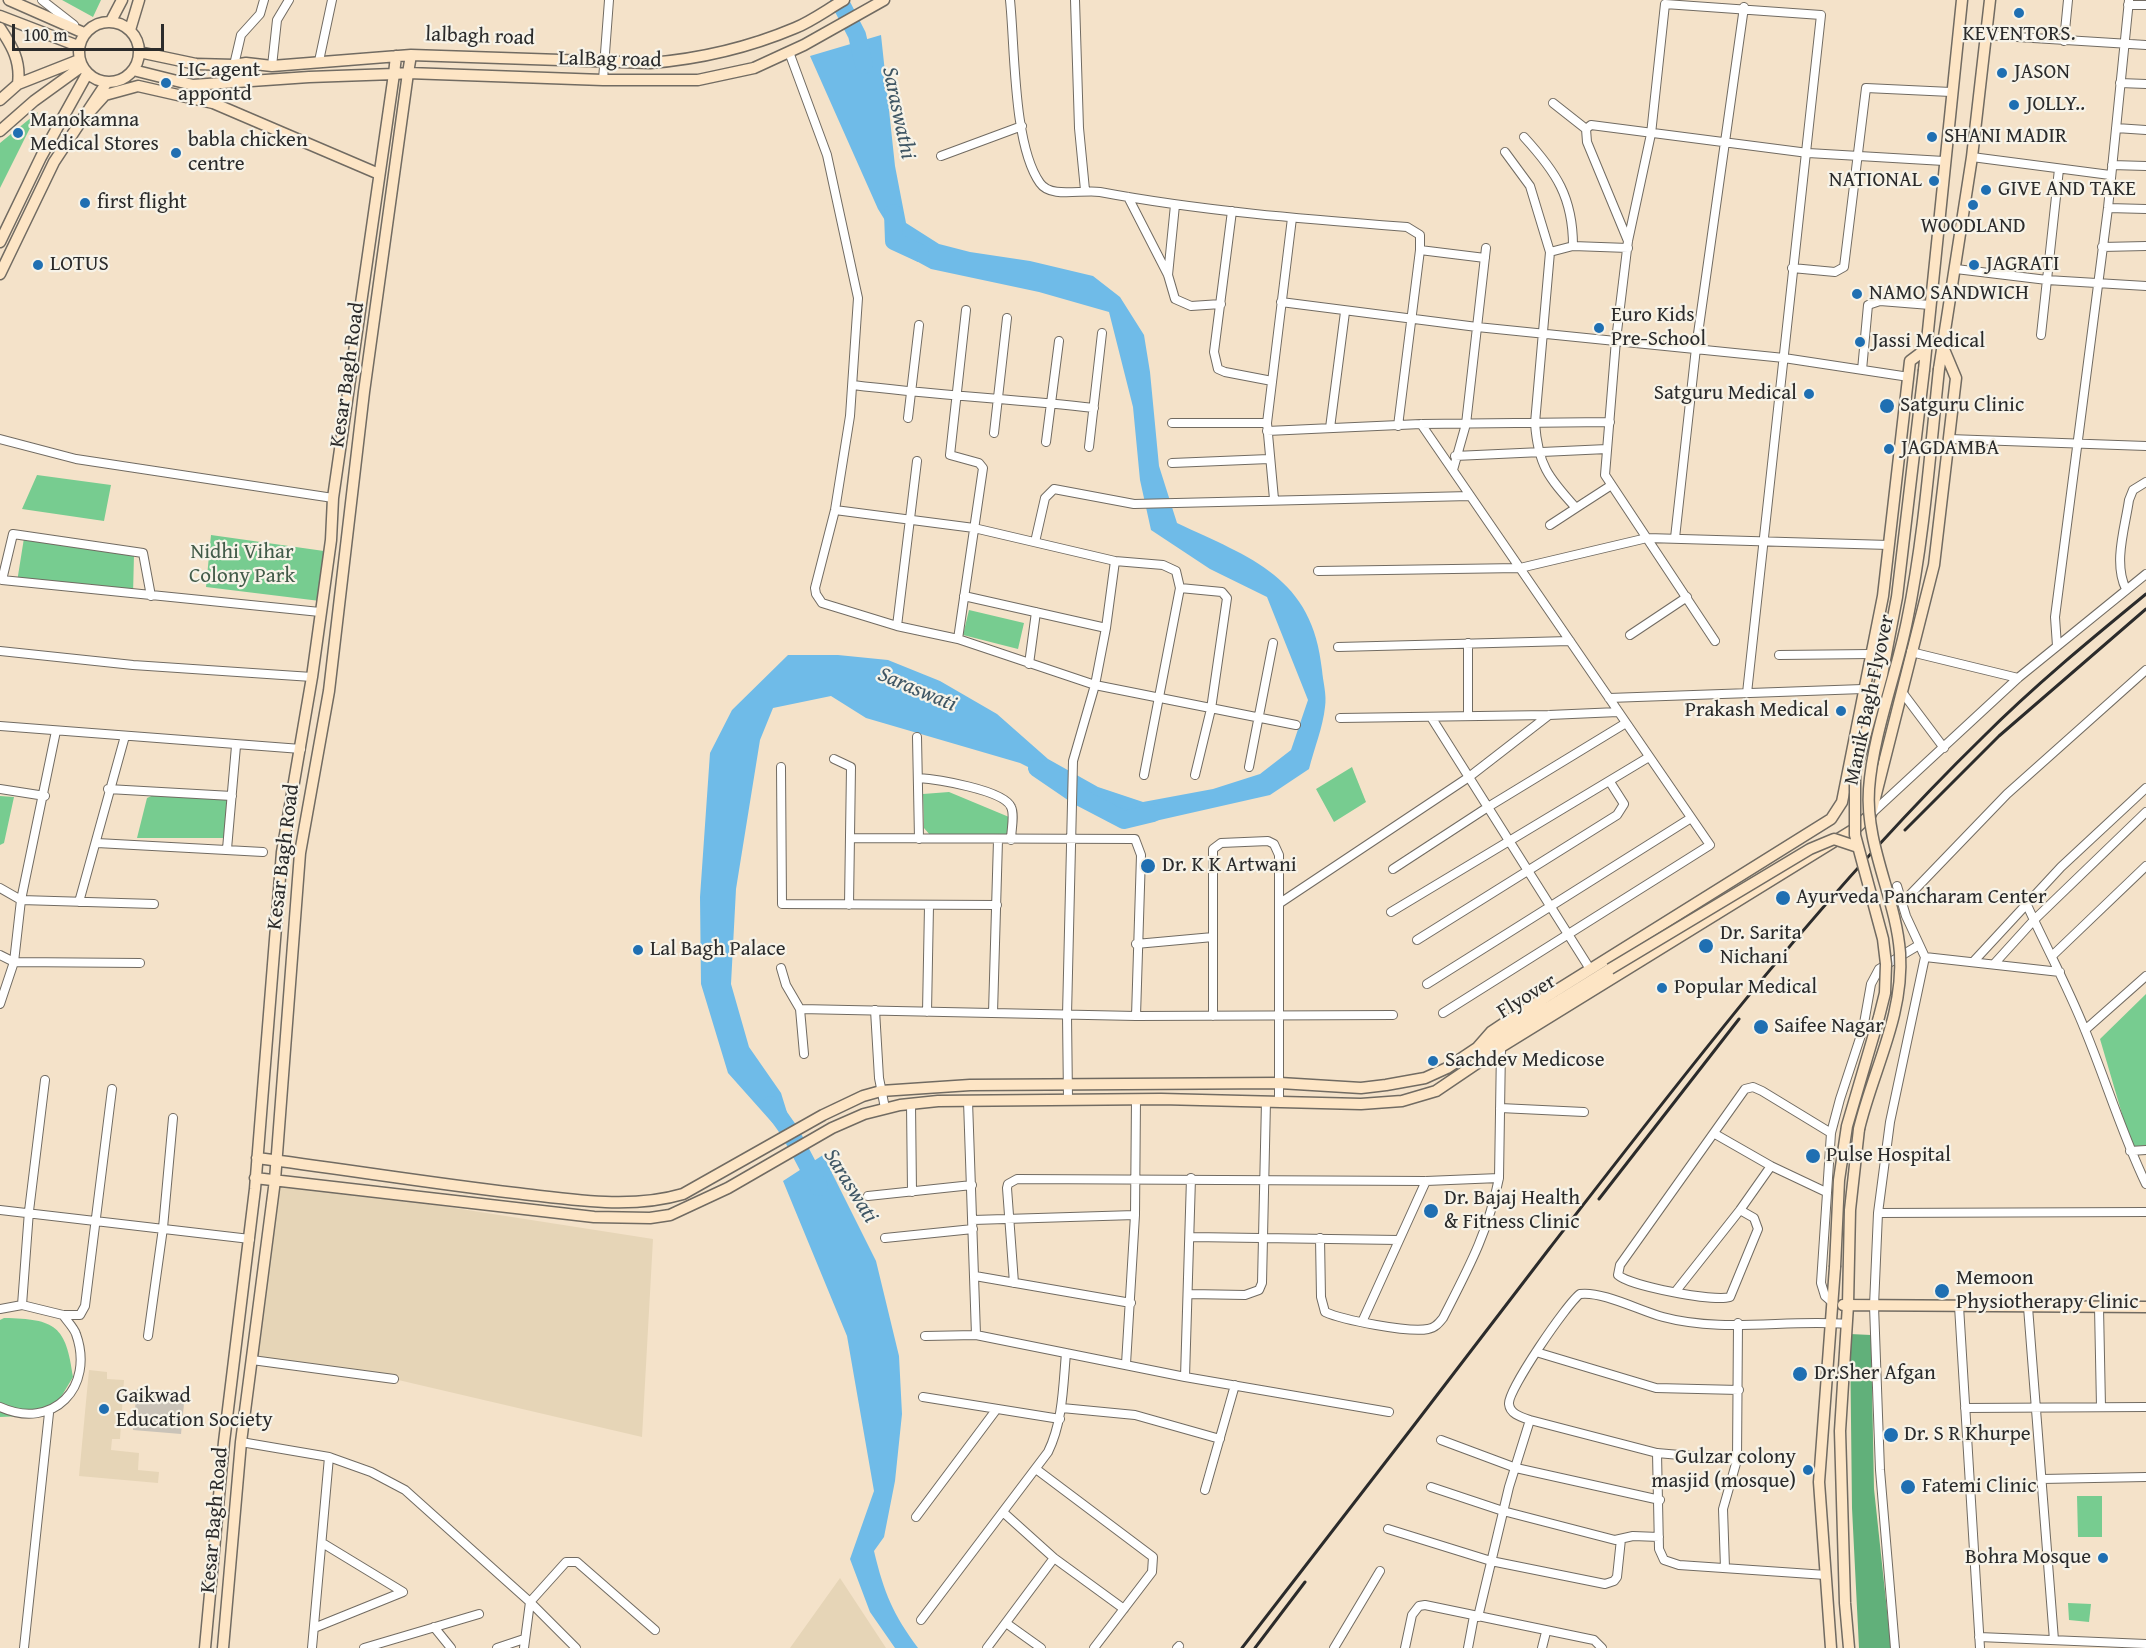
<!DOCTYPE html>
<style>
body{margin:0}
#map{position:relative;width:2146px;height:1648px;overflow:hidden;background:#f4e2c9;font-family:"Gentium Book Plus",serif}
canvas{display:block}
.scale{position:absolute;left:12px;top:24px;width:152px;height:27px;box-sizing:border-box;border:3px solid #2b2b2b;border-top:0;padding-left:8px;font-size:18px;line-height:21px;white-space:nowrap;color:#2b2b2b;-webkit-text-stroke:4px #f7f3e8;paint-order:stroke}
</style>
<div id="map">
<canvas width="2146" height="1648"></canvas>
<div class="scale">100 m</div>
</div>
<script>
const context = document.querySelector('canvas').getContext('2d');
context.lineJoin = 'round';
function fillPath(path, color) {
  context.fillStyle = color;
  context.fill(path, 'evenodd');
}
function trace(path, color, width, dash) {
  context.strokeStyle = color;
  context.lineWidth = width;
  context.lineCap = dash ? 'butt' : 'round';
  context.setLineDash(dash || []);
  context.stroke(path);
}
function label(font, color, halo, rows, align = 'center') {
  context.font = font + ' "Gentium Book Plus",serif';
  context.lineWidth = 4.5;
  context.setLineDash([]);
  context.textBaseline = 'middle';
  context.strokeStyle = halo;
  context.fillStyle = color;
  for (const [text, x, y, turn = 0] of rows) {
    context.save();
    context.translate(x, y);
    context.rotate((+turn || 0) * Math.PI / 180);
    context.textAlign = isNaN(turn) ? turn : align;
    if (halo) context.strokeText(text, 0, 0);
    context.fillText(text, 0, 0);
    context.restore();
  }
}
const built = new Path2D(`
 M 275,1180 L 653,1239 L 642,1437 L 394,1379 L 252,1360 Z
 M 89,1370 L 107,1372 L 107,1379 L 124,1380 L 120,1439 L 112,1439 L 111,1450 L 139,1453 L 138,1470 L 159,1472 L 158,1483 L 79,1476 Z
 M 840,1578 L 886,1648 L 790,1648 Z`);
const industrial = new Path2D(`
 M 137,1389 L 185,1394 L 181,1434 L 133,1430 Z`);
const green = new Path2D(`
 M 62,0 L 101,0 L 93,17 Z
 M 38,112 L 0,188 L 0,143 Z
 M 37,475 L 111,485 L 104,521 L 22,509 Z
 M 211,535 L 324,551 L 320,601 L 206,587 Z
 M 24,538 L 134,554 L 133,595 L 17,582 Z
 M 969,610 L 1024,623 L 1018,649 L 963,635 Z
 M 1352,767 L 1366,802 L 1334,822 L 1316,789 Z
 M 949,792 L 1009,817 L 1008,835 L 930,835 L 924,828 L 923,794 Z
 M 158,793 L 230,798 L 227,833 L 224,838 L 137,838 L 147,798 Z
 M 0,796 L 14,797 L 4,843 L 0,845 Z
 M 2146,994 L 2146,1145 L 2132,1148 L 2100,1039 Z
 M 4,1318 C 56,1319 66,1326 73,1377 L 55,1407 L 45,1415 L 0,1417 L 0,1320 Z
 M 2077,1496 L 2102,1496 L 2102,1537 L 2078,1537 Z
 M 2068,1603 L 2091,1604 L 2089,1622 L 2069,1620 Z`);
const forest = new Path2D(`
 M 1850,1334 L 1871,1335 L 1874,1489 L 1891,1648 L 1859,1648 L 1852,1508 Z`);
const water = new Path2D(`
 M 881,35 L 895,166 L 906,223 L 939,244 L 970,252 L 1030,261 L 1093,276 L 1120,297 L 1144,335 L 1150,372 L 1159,466 L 1177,523 C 1251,558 1313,577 1322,670 C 1323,682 1327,695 1325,707 C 1323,727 1314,749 1309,769 L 1270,795 L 1142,824 L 1020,763 L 866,718 L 831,696 L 773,708 L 760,740 L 736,889 L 731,984 L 749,1047 L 781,1093 L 790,1122 L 777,1128 L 728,1073 L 701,984 L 700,897 L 710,753 L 732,710 L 788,655 L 838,655 L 888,660 L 940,681 L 997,714 L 1048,759 L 1098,787 L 1143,802 L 1213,789 L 1260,774 L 1291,750 L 1308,700 L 1267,597 L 1210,569 L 1151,530 L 1140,480 L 1133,407 L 1109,312 L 1039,292 L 931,269 L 907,256 L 878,209 L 810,56 Z
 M 823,1155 L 876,1261 L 899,1356 L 902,1414 L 895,1481 L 884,1537 L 874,1551 C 884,1593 893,1614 918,1648 L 895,1648 L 870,1612 L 850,1559 L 874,1491 L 847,1336 L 783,1181 Z`);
const river = new Path2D(`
 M 839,0 L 857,35 L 864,65
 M 893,213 L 894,241 L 920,253
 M 1037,768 L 1078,796 L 1124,820 L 1153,813
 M 771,1105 L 790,1132 L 819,1187`);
const street = new Path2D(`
 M 42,0 L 74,25
 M 1010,0 C 1015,47 1013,145 1040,183 C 1051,199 1082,189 1100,192 C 1201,211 1304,219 1407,227 L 1420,235 L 1420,250 L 1398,426
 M 1075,0 L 1079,128 L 1085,190
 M 2128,5 L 2146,5
 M 1985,35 L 2146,45
 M 2064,41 L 2068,0
 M 789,52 L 827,155 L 858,298 L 850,416 L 835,510 L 815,588 L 816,594 L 822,603 L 897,626 L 958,639 L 1095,685 L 1296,725
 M 319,61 L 332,0
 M 234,65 L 241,35 L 260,14 L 264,0
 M 272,66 L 277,20 L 289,0
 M 603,80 L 609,0
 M 2120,83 L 2146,84
 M 1553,103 L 1586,129
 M 2116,128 L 2146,130
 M 1524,137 C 1556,172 1573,197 1573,246
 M 1505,152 L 1530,186 L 1550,252
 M 941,156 L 1022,126
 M 1972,157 L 2110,175
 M 2112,165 L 2146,166
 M 1128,197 L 1168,275 L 1175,299 L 1191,306 L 1221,304
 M 2108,208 L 2146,209
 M 1232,211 L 1214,352 L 1218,369 L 1225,372 L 1272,381
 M 1628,241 L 1587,142 L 1586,129 L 1591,125 L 1808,153 L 1944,161
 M 2102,247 L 2146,246
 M 1420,250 L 1485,258
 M 1792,268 L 1835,272 L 1844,267 L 1866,88 L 1951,92
 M 1956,269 L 2047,280 L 2146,286
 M 1168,275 L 1175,205
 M 1281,302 L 1477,327 L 1784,358 L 1909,377
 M 2041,335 L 2059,169
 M 1862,370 L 1868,305 L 1880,301 L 1930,305
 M 853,385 C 933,395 1014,399 1094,408
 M 908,418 L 919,325
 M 1172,423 L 1267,423
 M 1421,424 L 1710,845 L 1443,1013
 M 1330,428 L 1345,312
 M 1267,431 L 1421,424 L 1610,422
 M 994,433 L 1007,318
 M 0,439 L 76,459 L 333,498
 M 1949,439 L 2146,446
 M 1046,442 L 1059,341
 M 1089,447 L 1102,333
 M 1455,456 L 1607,449
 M 1172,463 L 1269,459
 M 1453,470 L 1466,424 L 1486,248
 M 1610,486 L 1576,508 C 1548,477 1538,465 1535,423 L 1550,252 L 1573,246 L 1628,248
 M 1274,499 L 1267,423 L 1292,218
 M 835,510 L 974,528 L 1115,561 L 1163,565 L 1176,571 L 1180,588 L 1144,775
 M 1550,525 L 1576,508
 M 1675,538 L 1696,348 L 1744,7
 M 1035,542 L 1045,498 L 1054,489 L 1134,504 L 1470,496
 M 1318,571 L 1520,568 L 1647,538 L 1889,545
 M 1180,588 L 1222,592 L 1227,598 L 1211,709 L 1195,775
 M 2126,589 C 2113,563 2125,528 2129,500 L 2133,490 L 2146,482
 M 151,596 L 143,553 L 13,534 L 2,580 L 320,612
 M 964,596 L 1106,628
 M 897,626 L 917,461
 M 1630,635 L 1687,597
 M 958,639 L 983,468 L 979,463 L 950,455 L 966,310
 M 1715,641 L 1605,475 L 1616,340 L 1628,241 L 1651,134 L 1665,4 L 1821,15 L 1747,693
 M 2057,646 L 2055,617 L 2108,208 L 2129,0
 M 1338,647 L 1570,641
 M 0,651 L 133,665 L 312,677
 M 1911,652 L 2018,678
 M 1779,655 L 1871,654
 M 1029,664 L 1036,612
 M 1902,692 L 1944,748
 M 1609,698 L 1863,689
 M 1468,716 L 1468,643
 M 1431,717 L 1590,969
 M 1340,718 L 1549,715 L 1618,712
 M 0,726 L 301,749
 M 917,737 L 919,839
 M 834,759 L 851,767 L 849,905
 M 781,767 L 782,904 L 997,905
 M 1249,767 L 1273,643
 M 918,778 C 936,779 1004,790 1011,807 C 1015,815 1011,830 1011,840
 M 0,789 L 45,796
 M 108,789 L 232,796
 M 1872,813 L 2018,678 L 2146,574
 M 850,838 L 1135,839 L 1141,855 L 1136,1016
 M 97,843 L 263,852
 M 227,849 L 236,746
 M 1393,869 L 1488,807 L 1626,723
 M 1897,886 L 1906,916 L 1925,957 L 2060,972
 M 0,888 L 21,900 L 154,904
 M 79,902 L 125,736
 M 1280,903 L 1469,777 L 1549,715
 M 1902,903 L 2007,794 L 2146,670
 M 2027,905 C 2046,947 2068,987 2085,1030 C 2106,1081 2122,1134 2146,1184
 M 1391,912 L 1649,757
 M 1417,940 L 1617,815 L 1624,804 L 1610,782
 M 1136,944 L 1213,937
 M 0,955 L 14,962 L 140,963
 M 2053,955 L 2146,866
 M 1974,961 L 2061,867 L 2146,788
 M 1994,964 L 2034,920 L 2146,812
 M 781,968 L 786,985 L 800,1009 L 804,1054
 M 1427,984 L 1691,818
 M 0,1004 L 14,962 L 21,900 L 56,731
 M 800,1009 L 1136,1016 L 1393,1015
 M 875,1010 L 879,1078 L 885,1108
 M 927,1012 L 929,906
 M 993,1013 L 998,840
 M 1213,1016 L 1213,849 L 1221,843 L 1268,841 L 1274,844 L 1279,855 L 1279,1102
 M 2085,1030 L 2146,976
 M 1068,1099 L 1067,1015 L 1073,761 L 1095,685 L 1106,628 L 1115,561
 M 968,1101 L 976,1335
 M 911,1104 L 912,1192
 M 1500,1108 L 1584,1112
 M 1715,1134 L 1771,1166 L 1826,1192
 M 2130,1151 L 2146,1150
 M 868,1196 L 972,1185
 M 0,1210 L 250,1239
 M 1740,1210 L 1754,1218 L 1758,1229 L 1730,1297 C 1714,1302 1630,1286 1618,1275 L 1620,1265 L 1745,1089 L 1753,1087 L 1762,1091 L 1831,1133
 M 1878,1213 L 2146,1212
 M 973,1220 L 1135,1215
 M 1191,1237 L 1399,1240
 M 885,1238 L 973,1229
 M 1320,1238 L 1321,1297 L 1325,1312 C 1343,1320 1409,1333 1428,1329 C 1435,1328 1439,1323 1443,1318 C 1468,1269 1488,1233 1499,1178 L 1501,1047
 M 975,1276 L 1131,1303
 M 1014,1283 L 1007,1188 L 1008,1184 L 1017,1179 L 1426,1181 L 1499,1178
 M 1676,1291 L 1740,1210 L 1771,1166
 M 1190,1294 L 1245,1295 L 1259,1290 L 1262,1283 L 1266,1101
 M 1833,1303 L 1825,1296 L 1821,1283 L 1831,1133 L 1840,1099 L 1863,1029 L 1871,984 L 1879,969 L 1919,945
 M 22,1305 L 29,1211 L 45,1080
 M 1959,1306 L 1980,1648
 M 2028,1307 L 2054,1640
 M 2099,1307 L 2101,1407
 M 0,1309 L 22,1305 L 63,1315 L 80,1315 L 85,1306 L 112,1089
 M 1362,1322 L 1426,1181
 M 148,1336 L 163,1228 L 173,1118
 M 925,1336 L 976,1335 L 1185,1377 L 1389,1412
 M 1536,1352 L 1656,1388 L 1739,1390
 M 252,1360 L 394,1379
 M 1126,1364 L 1135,1215 L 1136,1099
 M 1185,1377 L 1191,1178
 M 923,1397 L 1060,1419
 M 0,1407 C 53,1431 95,1387 76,1334 C 74,1328 67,1321 63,1315
 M 1062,1408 L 1135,1415 L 1220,1439
 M 1965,1408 L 2146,1407
 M 1441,1440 L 1516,1468 L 1660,1500
 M 241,1442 L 329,1457 L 371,1472 L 405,1490 L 530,1602 L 576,1648
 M 1657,1453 L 1659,1549 L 1664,1560 L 1679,1565 L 1826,1575
 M 1737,1460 L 1657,1453 L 1530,1420 C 1521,1417 1510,1414 1509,1404 C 1507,1391 1568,1302 1580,1294 C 1603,1291 1640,1311 1663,1317 C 1722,1333 1787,1319 1847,1324
 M 1036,1469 L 1153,1557 L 1152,1572 L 1094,1648
 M 2042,1479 L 2146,1477
 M 1431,1487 L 1503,1511 L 1615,1540 L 1633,1536 L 1659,1537
 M 1205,1490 L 1235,1385
 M 1004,1513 L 1054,1558 L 1124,1609
 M 916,1517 L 996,1410
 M 1388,1529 L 1491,1561 L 1605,1584 L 1614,1581 L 1617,1577 L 1621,1539
 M 1725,1568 L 1723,1509 L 1737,1460 L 1738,1323
 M 1478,1617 L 1509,1487 L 1530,1420
 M 921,1620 L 1048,1452 C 1063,1421 1063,1387 1066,1353
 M 1006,1623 L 1041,1648
 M 434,1627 L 451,1648
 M 314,1628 L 403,1592 L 324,1544
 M 1979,1637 L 2146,1644
 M 24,1648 L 49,1413
 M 312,1648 L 329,1457
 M 364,1648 L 479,1614
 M 497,1648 L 524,1639
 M 524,1648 L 530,1602 L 566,1562 L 577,1562 L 655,1630
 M 987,1648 L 1054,1558
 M 1177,1648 L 1179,1646
 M 1334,1648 L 1380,1571
 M 1405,1648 L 1412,1615 L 1419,1606 L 1425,1605 L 1594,1640 L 1602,1648
 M 1468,1648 L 1474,1616
 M 1542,1648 L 1546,1632
 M 1895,1648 L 1880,1470 L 1874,1306 L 1878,1213 L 1890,1122 L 1925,957`);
const secondary = new Path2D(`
 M 9,0 L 84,33
 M 0,16 L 78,46
 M 111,21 L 122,0
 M79 52a30 30 0 1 1 60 0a30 30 0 1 1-60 0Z
 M 0,28 C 12,46 21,61 18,84
 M 130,30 L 139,0
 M 139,52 L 196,64 L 234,65 L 246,63 L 272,66 L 411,55 L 408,73 L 394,74 L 396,56
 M 411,55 L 650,63 C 699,59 750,47 795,28 C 812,21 828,9 844,0
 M 133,70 L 193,85 L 309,77 L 394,74 L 333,498 L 331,540 L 312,677 L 282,852 L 255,1189 L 224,1442 L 205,1648
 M 0,100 L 18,84 L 79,60
 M 87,115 L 105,95 L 138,86 L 213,103 L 379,174
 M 0,131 L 34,101 L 81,67
 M 0,242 L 41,157 L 87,74
 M 0,274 L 54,162 L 107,82
 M 1939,369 L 1972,157 L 1990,0
 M 1924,370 L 1962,0
 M 1482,1052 L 1494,1041 L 1610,969
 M 257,1158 C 343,1169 429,1183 515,1193 C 570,1199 629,1210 683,1194 L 823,1115 L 863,1096 L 881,1091 L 970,1085 L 1280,1083 L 1361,1088 L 1386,1085 L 1425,1078 L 1447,1068 L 1477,1048 L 1491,1032 L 1509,1020 L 1831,819 L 1842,802 L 1883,596 L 1910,361 L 1926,349
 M 255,1178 L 594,1217 L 650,1218 L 670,1215 L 728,1188 L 832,1128 L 864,1114 L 900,1105 L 938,1101 L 1161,1099 L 1361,1104 L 1402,1101 L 1436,1091 L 1501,1047 L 1856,828 L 1871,814 L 1934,565 L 1956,378 L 1943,347
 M 1843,1305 L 2146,1307
 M 223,1648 L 241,1442 L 275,1180 L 300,853 L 329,691 L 364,392 L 408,73 L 603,80 L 698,80 L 754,68 L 804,45 L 884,0
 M 1831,1648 L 1819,1482 L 1835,1267
 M 1849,1648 L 1845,1603 L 1840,1431 L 1848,1305 L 1850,1210 L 1859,1129`);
const rail = new Path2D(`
 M 1905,830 L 1999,736 L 2146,609
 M 1599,1199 L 1739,1019
 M 1242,1648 C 1345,1516 1447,1382 1549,1249 C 1686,1072 1822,894 1983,737 C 2034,686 2090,640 2146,594
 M 1255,1648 L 1305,1582`);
const secondaryBridge = new Path2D(`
 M 1610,969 L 1810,849 L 1834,839 L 1858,847
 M 1859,1129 C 1873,1070 1904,1016 1900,953 C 1896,898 1865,845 1869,789 C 1873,734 1896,676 1907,621 C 1924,539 1930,453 1939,369
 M 1835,1267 L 1839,1180 L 1847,1126 L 1879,1017 L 1885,993 L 1886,964 L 1883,939 L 1855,835 L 1855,773 L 1882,675 L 1897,597 L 1924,370`);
const markers = [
 [2019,13,6,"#1f6fb2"],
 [2002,73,6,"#1f6fb2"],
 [166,83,6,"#1f6fb2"],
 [2014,105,6,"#1f6fb2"],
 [18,133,6,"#1f6fb2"],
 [1932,137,6,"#1f6fb2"],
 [176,153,6,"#1f6fb2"],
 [1934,181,6,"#1f6fb2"],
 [1986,190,6,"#1f6fb2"],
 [85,203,6,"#1f6fb2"],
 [1973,205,6,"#1f6fb2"],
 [38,265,6,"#1f6fb2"],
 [1974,265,6,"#1f6fb2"],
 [1857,294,6,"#1f6fb2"],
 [1599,328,6,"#1f6fb2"],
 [1860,342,6,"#1f6fb2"],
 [1809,394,6,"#1f6fb2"],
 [1887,406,8,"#1f6fb2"],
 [1889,449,6,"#1f6fb2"],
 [1841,711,6,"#1f6fb2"],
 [1148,866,8,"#1f6fb2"],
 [1783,898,8,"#1f6fb2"],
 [1706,946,8,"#1f6fb2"],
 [638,950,6,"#1f6fb2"],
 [1662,988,6,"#1f6fb2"],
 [1761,1027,8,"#1f6fb2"],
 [1433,1061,6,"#1f6fb2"],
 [1813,1156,8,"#1f6fb2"],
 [1431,1211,8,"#1f6fb2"],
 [1942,1291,8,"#1f6fb2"],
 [1800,1374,8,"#1f6fb2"],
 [104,1409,6,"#1f6fb2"],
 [1891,1435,8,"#1f6fb2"],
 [1808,1470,6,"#1f6fb2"],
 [1908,1487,8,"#1f6fb2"],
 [2103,1558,6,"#1f6fb2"]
];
const poiNames = [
 ["KEVENTORS.",2019,35,"center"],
 ["LIC agent",178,71],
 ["appontd",178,95],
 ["JASON",2014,73],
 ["JOLLY..",2026,105],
 ["Manokamna",30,121],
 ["Medical Stores",30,145],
 ["SHANI MADIR",1944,137],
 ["babla chicken",188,141],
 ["centre",188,165],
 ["NATIONAL",1922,181,"right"],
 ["GIVE AND TAKE",1998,190],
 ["first flight",97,203],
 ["WOODLAND",1973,227,"center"],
 ["LOTUS",50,265],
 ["JAGRATI",1986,265],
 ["NAMO SANDWICH",1869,294],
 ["Euro Kids",1611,316],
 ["Pre-School",1611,340],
 ["Jassi Medical",1872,342],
 ["Satguru Medical",1797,394,"right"],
 ["Satguru Clinic",1900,406],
 ["JAGDAMBA",1901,449],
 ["Prakash Medical",1829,711,"right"],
 ["Dr. K K Artwani",1162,866],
 ["Ayurveda Pancharam Center",1796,898],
 ["Dr. Sarita",1720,934],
 ["Nichani",1720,958],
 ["Lal Bagh Palace",650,950],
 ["Popular Medical",1674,988],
 ["Saifee Nagar",1774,1027],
 ["Sachdev Medicose",1445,1061],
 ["Pulse Hospital",1826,1156],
 ["Dr. Bajaj Health",1444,1199],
 ["& Fitness Clinic",1444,1223],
 ["Memoon",1956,1279],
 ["Physiotherapy Clinic",1956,1303],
 ["Dr.Sher Afgan",1814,1374],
 ["Gaikwad",116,1397],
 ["Education Society",116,1421],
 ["Dr. S R Khurpe",1904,1435],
 ["Gulzar colony",1796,1458,"right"],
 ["masjid (mosque)",1796,1482,"right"],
 ["Fatemi Clinic",1922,1487],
 ["Bohra Mosque",2091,1558,"right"]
];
const streetNames = [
 ["lalbagh road",480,37,2],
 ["LalBag road",610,60,1],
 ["Kesar Bagh Road",348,375,-82],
 ["Manik Bagh Flyover",1870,700,-78],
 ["Kesar Bagh Road",284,857,-83],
 ["Flyover",1527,997,-32],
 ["Kesar Bagh Road",215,1520,-85]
];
const parkNames = [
 ["Nidhi Vihar",242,553],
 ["Colony Park",242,577]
];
const waterNames = [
 ["Saraswathi",898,113,78],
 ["Saraswati",917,690,23],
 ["Saraswati",850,1186,58]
];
fillPath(built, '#e6d5b7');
fillPath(industrial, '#cac3b8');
fillPath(green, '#77cc90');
fillPath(forest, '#61b07a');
fillPath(water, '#6fbbe8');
trace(river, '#6fbbe8', 18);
trace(street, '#716b62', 10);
trace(secondary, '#716b62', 13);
trace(street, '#fff', 8);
trace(secondary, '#fde5c5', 10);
trace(rail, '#2b2b2b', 3);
trace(secondaryBridge, '#716b62', 13, []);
trace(secondaryBridge, '#fde5c5', 10);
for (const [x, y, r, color] of markers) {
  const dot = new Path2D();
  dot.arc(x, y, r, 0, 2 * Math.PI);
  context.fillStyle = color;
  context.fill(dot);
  trace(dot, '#f7f3e8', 2);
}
label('21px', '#2b2b2b', '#f7f3e8', poiNames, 'left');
label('21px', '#2b2b2b', '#f7f3e8', streetNames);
label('21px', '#425b49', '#f7f3e8', parkNames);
label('italic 22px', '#3f5664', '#f7f3e8', waterNames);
</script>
